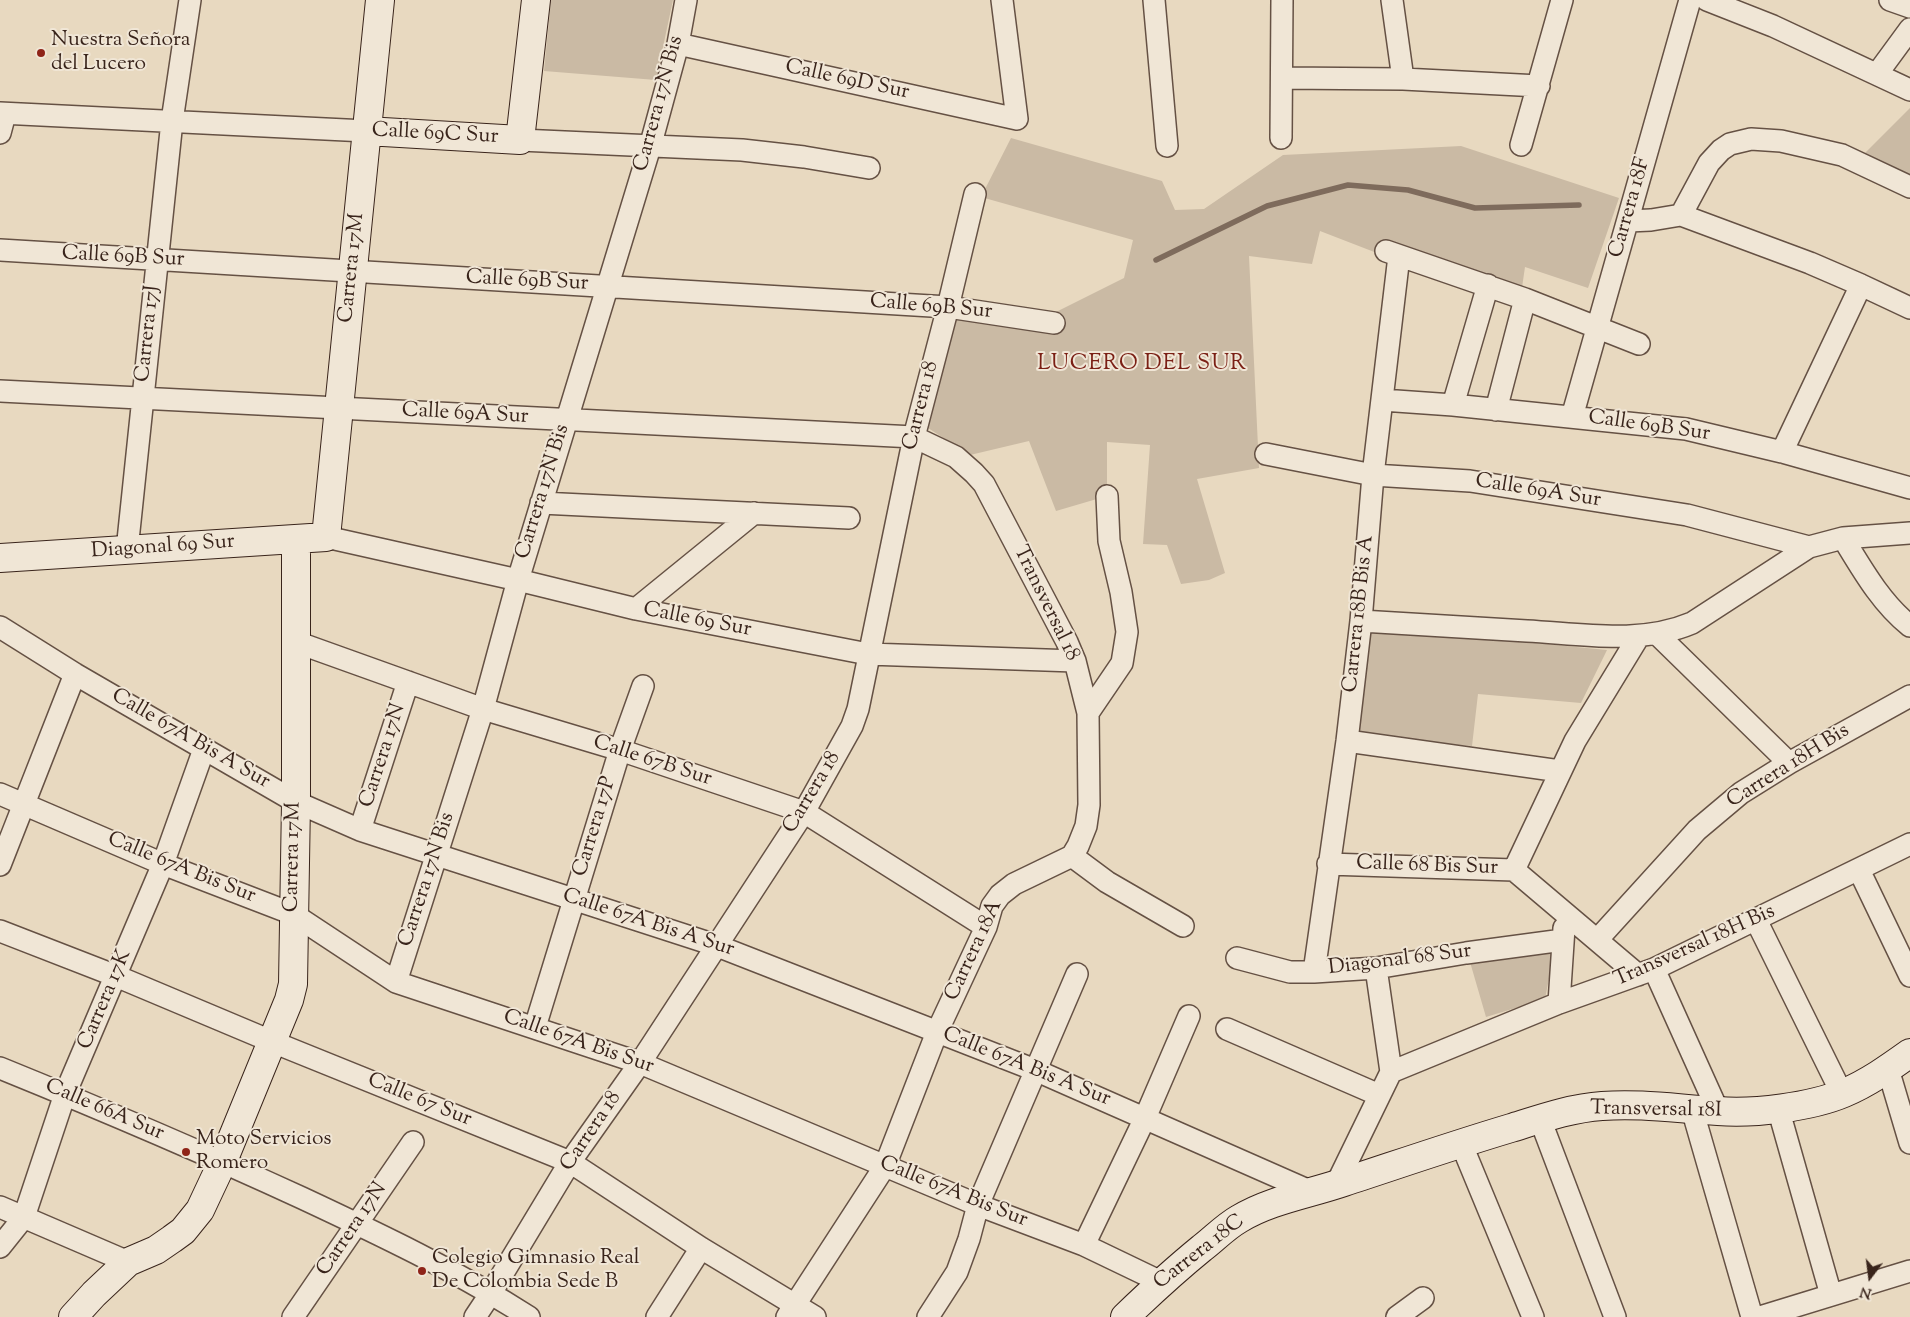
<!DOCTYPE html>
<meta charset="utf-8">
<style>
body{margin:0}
#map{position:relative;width:1910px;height:1317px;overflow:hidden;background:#e8d9c0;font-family:"Sorts Mill Goudy",serif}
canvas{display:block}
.north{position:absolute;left:1845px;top:1252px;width:50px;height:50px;-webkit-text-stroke:4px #f0e6d6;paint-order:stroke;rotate:195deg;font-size:14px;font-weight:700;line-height:20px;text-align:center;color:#39241b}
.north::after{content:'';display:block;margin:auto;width:18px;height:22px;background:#39241b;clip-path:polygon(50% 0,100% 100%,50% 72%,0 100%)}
</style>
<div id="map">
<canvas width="1910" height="1317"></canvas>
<div class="north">N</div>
</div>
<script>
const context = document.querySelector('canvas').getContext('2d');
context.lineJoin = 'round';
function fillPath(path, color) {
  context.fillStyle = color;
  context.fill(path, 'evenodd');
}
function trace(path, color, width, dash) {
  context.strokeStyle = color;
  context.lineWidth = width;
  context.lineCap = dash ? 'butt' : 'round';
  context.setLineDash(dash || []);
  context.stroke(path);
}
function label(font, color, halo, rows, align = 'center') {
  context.font = font + ' "Sorts Mill Goudy",serif';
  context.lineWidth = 4;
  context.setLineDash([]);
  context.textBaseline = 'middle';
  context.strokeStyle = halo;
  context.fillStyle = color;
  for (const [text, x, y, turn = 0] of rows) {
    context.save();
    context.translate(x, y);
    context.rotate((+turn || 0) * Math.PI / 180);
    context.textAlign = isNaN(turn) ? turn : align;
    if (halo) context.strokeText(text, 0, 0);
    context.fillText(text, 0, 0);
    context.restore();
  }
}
const green = new Path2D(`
 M 551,0 L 673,0 L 656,80 L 544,71 Z
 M 1910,108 L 1910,178 L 1863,155 Z
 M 1011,138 L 1162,181 L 1175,210 L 1204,209 L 1283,155 L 1461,146 L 1619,198 L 1588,288 L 1525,267 L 1519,308 L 1320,231 L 1312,264 L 1249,256 L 1259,468 L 1197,479 L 1225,573 L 1209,580 L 1181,584 L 1167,545 L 1143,544 L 1150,445 L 1107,442 L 1107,496 L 1056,511 L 1029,441 L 970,455 L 928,428 L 957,307 L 1054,313 L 1124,278 L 1133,240 L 981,197 Z
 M 1371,627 L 1607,650 L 1581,703 L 1478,694 L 1472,746 L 1358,738 Z
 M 1554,953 L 1545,999 L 1486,1017 L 1470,962 Z`);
const stream = new Path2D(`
 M 1156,260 L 1267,206 L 1348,185 L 1408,190 L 1475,208 L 1579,205`);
const street = new Path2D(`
 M 1154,0 L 1167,146
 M 1392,0 L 1403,79
 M 1707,0 L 1773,26 L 1910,90
 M 1890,0 L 1910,7
 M 678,44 L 1017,119 L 1002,0
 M 1877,74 L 1910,29
 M 1282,78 L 1403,79 L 1539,86
 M 0,113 L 366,131
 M 0,133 L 5,114
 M 1281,138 L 1282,0
 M 520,140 L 742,150 L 804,157 L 869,168
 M 1521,145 L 1562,0
 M 1681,215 L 1709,163 L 1721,150 L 1730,144 L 1751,139 L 1781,141 L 1842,155 L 1910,187
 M 1628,221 L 1651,220 L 1681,215 L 1810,263 L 1861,285 L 1910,308
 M 0,250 L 948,307 L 1054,323
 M 1386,251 L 1525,299 L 1639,344
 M 0,391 L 914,437 L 956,457 L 974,473 L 984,484 L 1067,642 L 1075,661 L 1088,713 L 1089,805 L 1086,826 L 1078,846 L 1072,856 L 1014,884 L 1000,895 L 992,906 L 986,927 L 937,1032 L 885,1166 L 787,1317
 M 1382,400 L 1453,405 L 1686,429 L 1782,452 L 1910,488
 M 1453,405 L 1488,285
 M 1496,410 L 1525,299
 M 1572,417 L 1690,0
 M 1782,452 L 1861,285
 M 1266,454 L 1373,475 L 1470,481 L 1687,515 L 1809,547
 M 541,503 L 849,518
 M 326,537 L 518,580 L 636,609 L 868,654 L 1075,661
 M 1843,538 C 1862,569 1881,603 1910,626
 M 127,550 L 172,121 L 190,0
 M 636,609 L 754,513
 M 1361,621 C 1416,624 1472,628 1527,631 C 1582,634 1640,645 1692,623 L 1809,547 L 1843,538 L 1910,533
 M 0,627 L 75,674 L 296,802 L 360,830 L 715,945 L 1035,1070 L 1312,1192
 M 1657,634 L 1789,763
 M 296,642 L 483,709 L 620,750 L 804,812 L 986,927
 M 1088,713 L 1122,663 L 1127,632 L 1121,592 L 1109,541 L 1107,496
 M 1347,741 L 1560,771
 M 0,794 L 163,864 L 293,914 L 396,982 L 640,1063 L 978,1205 L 1084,1245 L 1161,1282
 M 360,830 L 408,682
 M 1072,856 L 1107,882 L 1183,926
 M 1328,864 L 1514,870 L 1638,975
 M 0,865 L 75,674
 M 1514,870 L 1575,741 L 1639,636
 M 1859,870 L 1910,976
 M 1756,920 L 1842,1094
 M 0,931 L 116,976 L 273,1042 L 570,1162 L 701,1248 L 815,1317
 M 1597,940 L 1697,830 L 1741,793 L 1789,763 L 1910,696
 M 1237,958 L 1290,972 L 1314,972 L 1376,968 L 1466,953 L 1563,940
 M 1654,969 L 1718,1111
 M 1314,972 L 1347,741 L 1361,621 L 1373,475 L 1399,256
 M 396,982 L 483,709 L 518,580 L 650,147 L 678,44 L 686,0
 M 1559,1003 L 1564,928
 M 535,1027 L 620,750 L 643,686
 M 1227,1029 L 1379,1095
 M 0,1068 C 101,1109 202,1152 302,1198 C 379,1234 457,1271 529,1317
 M 1888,1069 L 1910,1143
 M 1391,1072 L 1559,1003 L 1654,969 L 1910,844
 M 1778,1108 L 1831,1295
 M 1692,1109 L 1752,1317
 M 1540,1119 L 1615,1317
 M 1461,1143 L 1533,1317
 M 1336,1185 L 1391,1072 L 1376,968
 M 0,1207 L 128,1262
 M 1084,1245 L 1145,1118 L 1189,1016
 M 0,1247 L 24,1217 L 65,1094 L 163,864 L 204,749
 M 293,1317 L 413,1142
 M 475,1317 L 491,1293 L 570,1162 L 640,1063 L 804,812 L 852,726 L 858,709 L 914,437 L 948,307 L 975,194
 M 657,1317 L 701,1248
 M 928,1317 L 957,1272 L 969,1239 L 978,1205 L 1077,974
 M 1397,1317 L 1423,1298
 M 1760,1317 L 1910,1271`);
const secondary = new Path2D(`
 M 366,131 L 520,140 L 536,0
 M 0,558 L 326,537 L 380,0
 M 73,1317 L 94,1294 L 128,1262 L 156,1250 L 172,1239 L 183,1231 L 200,1210 L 223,1161 L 289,1000 L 293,984 L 296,802 L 296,539
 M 1125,1317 C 1150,1293 1175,1270 1202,1248 C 1214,1239 1225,1227 1239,1219 C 1270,1200 1309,1194 1344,1182 C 1399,1164 1454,1145 1511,1128 C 1540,1119 1571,1108 1602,1106 C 1641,1103 1679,1109 1718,1111 C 1753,1114 1811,1107 1844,1093 C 1868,1083 1889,1068 1910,1053`);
const markers = [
 [41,53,5,"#8f2418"],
 [186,1152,5,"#8f2418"],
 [422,1271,5,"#8f2418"]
];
const poiNames = [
 ["Nuestra Señora",51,41],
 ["del Lucero",51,65],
 ["Moto Servicios",196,1140],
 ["Romero",196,1164],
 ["Colegio Gimnasio Real",432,1259],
 ["De Colombia Sede B",432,1283]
];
const streetNames = [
 ["Calle 69D Sur",847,81,12],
 ["Carrera 17N Bis",660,104,-75],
 ["Calle 69C Sur",435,135,3],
 ["Carrera 18F",1631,208,-74],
 ["Calle 69B Sur",123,258,3],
 ["Carrera 17M",353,268,-84],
 ["Calle 69B Sur",527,282,3],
 ["Calle 69B Sur",931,308,5],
 ["Carrera 17J",149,334,-84],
 ["Carrera 18",922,406,-76],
 ["Calle 69A Sur",465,415,3],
 ["Calle 69B Sur",1649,427,8],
 ["Carrera 17N Bis",544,492,-73],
 ["Calle 69A Sur",1538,492,9],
 ["Diagonal 69 Sur",163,548,-4],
 ["Transversal 18",1045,604,64],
 ["Carrera 18B Bis A",1360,614,-84],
 ["Calle 69 Sur",697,621,11],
 ["Calle 67A Bis A Sur",190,740,30],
 ["Carrera 17N",384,756,-72],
 ["Calle 67B Sur",652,762,18],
 ["Carrera 18H Bis",1789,767,-32],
 ["Carrera 18",813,793,-59],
 ["Carrera 17P",596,827,-73],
 ["Carrera 17M",294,857,-89],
 ["Calle 68 Bis Sur",1427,867,2],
 ["Calle 67A Bis Sur",181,869,22],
 ["Carrera 17N Bis",428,880,-72],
 ["Calle 67A Bis A Sur",648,924,18],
 ["Transversal 18H Bis",1695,947,-24],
 ["Carrera 18A",975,951,-65],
 ["Diagonal 68 Sur",1400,961,-7],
 ["Carrera 17K",106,1000,-67],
 ["Calle 67A Bis Sur",578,1043,19],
 ["Calle 67A Bis A Sur",1026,1068,22],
 ["Calle 67 Sur",419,1101,22],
 ["Calle 66A Sur",104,1111,23],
 ["Transversal 18I",1656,1111,1],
 ["Carrera 18",592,1132,-56],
 ["Calle 67A Bis Sur",953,1193,22],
 ["Carrera 17N",353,1230,-56],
 ["Carrera 18C",1200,1253,-38]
];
const neighbourhoodNames = [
 ["LUCERO DEL SUR",1142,365]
];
fillPath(green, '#cabaa4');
trace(stream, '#7e6b5c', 5.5);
trace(street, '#655144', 24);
trace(secondary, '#39241b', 30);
trace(street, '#f0e6d6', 21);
trace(secondary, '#f0e6d6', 28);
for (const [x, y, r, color] of markers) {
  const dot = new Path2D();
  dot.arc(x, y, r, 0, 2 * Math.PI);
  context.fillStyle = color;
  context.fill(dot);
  trace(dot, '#f0e6d6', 2);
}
label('21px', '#39241b', '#f0e6d6', poiNames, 'left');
label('21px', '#39241b', '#f0e6d6', streetNames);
context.letterSpacing = '1px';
label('22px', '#7a1f14', '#f0e6d6', neighbourhoodNames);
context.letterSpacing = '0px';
</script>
